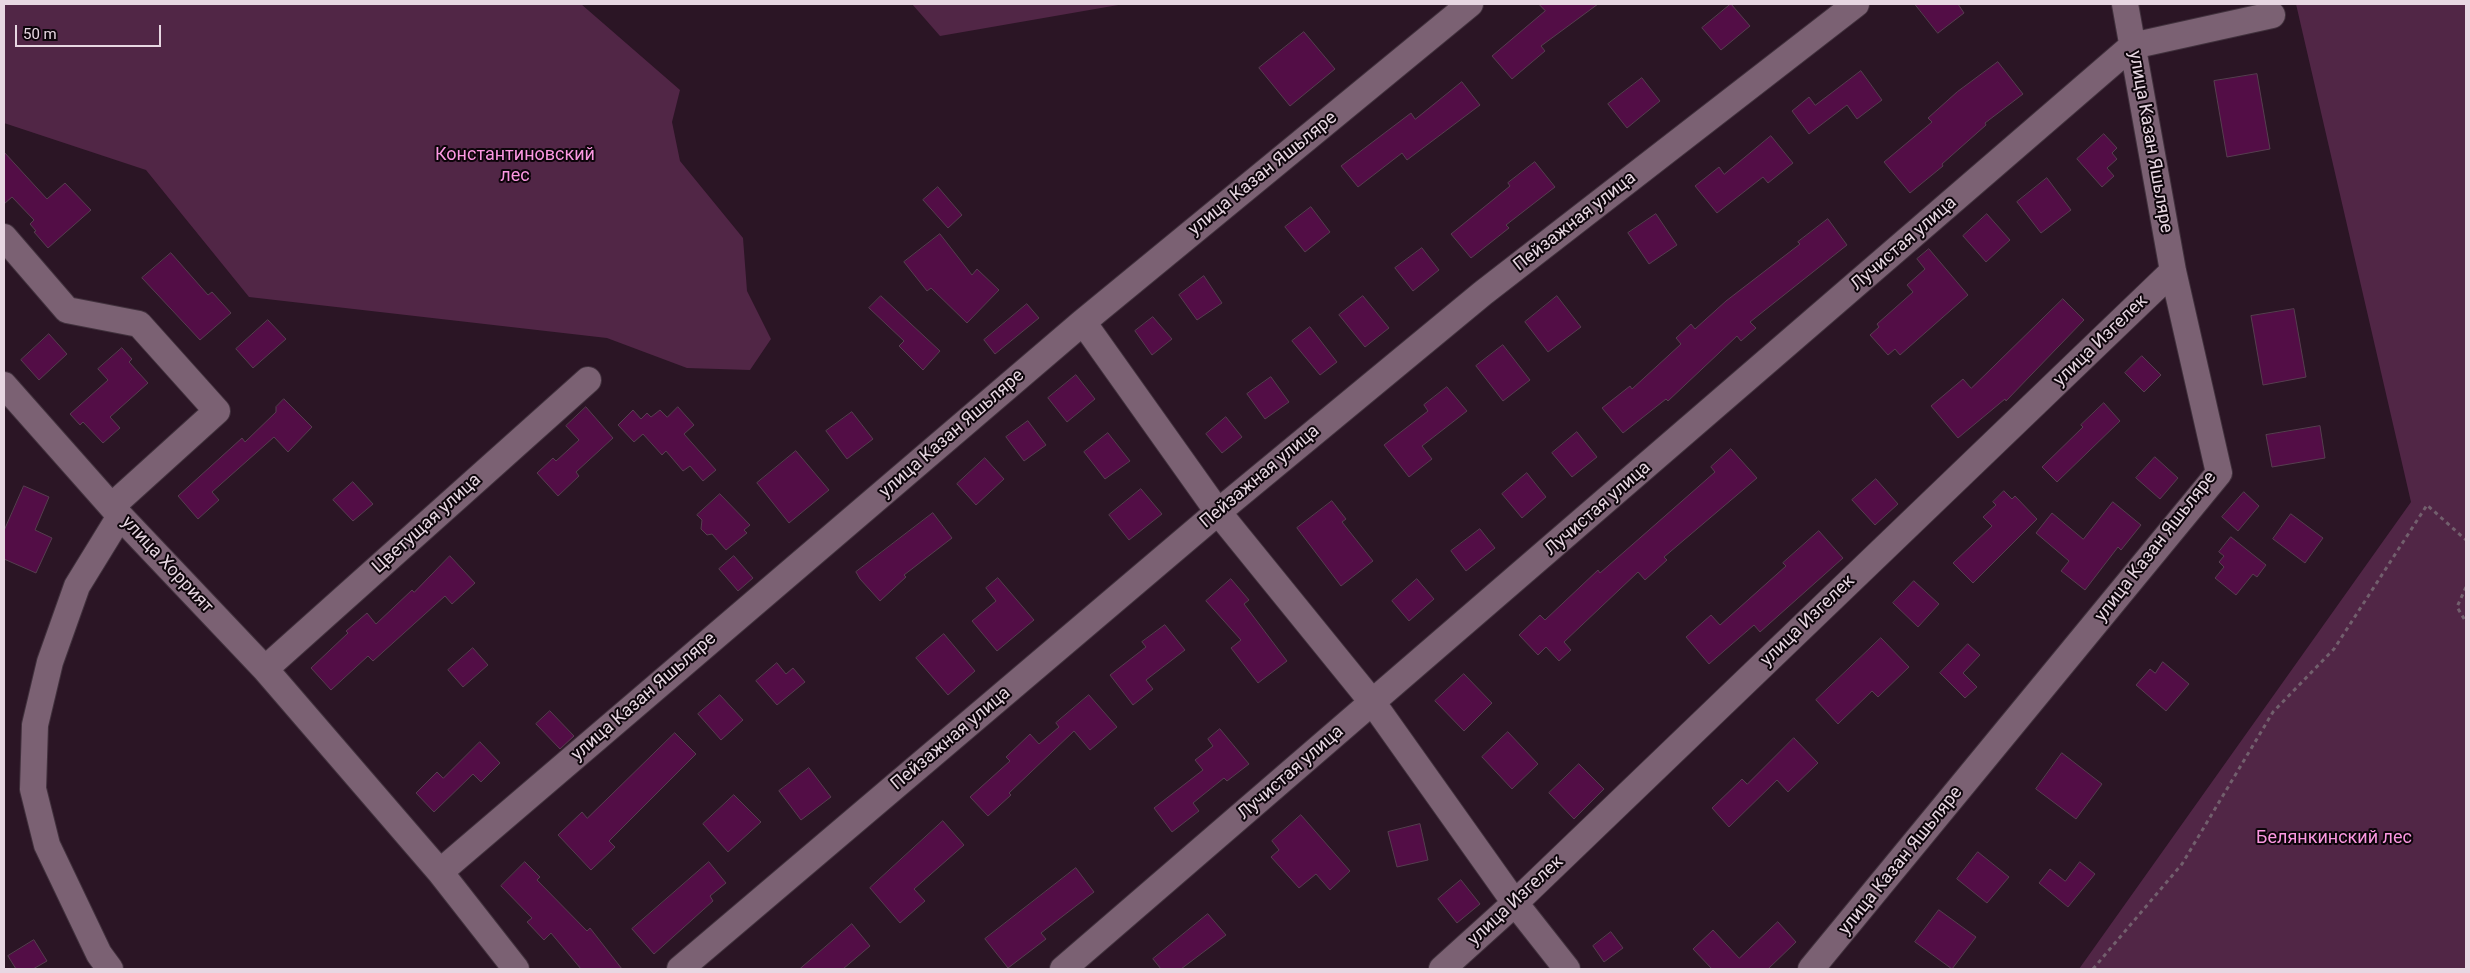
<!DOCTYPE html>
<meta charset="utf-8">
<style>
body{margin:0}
#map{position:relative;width:2470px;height:973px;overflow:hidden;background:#2b1525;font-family:Roboto,sans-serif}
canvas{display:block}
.frame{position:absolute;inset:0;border:5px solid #e7d7e2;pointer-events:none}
.scale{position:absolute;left:15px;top:25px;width:146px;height:22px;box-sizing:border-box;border:2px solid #e7d7e2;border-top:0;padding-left:6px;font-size:15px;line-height:18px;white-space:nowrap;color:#e7d7e2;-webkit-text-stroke:4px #0e050b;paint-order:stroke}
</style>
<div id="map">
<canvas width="2470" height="973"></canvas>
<div class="frame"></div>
<div class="scale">50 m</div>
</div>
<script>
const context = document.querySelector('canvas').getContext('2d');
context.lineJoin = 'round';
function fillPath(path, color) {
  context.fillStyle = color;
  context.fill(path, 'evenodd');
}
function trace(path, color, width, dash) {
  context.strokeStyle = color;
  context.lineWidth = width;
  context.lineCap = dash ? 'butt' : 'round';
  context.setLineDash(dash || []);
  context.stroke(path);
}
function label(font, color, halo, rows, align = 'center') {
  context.font = font + ' Roboto,sans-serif';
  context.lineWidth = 4;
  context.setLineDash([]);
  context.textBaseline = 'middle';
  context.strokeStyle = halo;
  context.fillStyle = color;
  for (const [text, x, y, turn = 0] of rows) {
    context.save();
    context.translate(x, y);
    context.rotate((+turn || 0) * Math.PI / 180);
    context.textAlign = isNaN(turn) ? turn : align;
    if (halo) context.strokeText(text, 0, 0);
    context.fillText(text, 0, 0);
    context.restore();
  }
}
const green = new Path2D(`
 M 4,4 L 581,4 L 680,90 L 672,122 L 680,161 L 743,238 L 747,291 L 771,339 L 750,370 L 687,368 L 607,338 L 249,297 L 146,170 L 4,123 Z
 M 912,4 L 1124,4 L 940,36 Z
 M 2296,4 L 2466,4 L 2466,969 L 2079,969 L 2411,502 Z`);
const building = new Path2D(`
 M 1539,4 L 1598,4 L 1541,46 L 1545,51 L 1512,79 L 1492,56 L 1545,11 Z
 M 1731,4 L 1750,26 L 1721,50 L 1702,28 Z
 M 1915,4 L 1958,4 L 1964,13 L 1938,33 Z
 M 1304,32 L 1335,69 L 1290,106 L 1259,68 Z
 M 1998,62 L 2023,94 L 1985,123 L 1986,125 L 1942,164 L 1943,166 L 1910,193 L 1884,162 L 1932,122 L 1928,118 L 1957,92 Z
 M 1861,71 L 1882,100 L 1857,119 L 1847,105 L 1809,134 L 1792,111 L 1809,97 L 1815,105 Z
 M 2257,74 L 2270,149 L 2227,157 L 2214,81 Z
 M 1642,78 L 1660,101 L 1627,128 L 1608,104 Z
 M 1462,82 L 1480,105 L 1407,160 L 1402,153 L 1358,187 L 1341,166 L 1411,113 L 1415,119 Z
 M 2104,134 L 2117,148 L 2112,153 L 2117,159 L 2107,168 L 2114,176 L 2102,187 L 2077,159 Z
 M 1771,136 L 1793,163 L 1768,183 L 1763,177 L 1717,213 L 1695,186 L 1719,167 L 1724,174 Z
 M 4,152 L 47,199 L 65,183 L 91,210 L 48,248 L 34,232 L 36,231 L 30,224 L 34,220 L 12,197 L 4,204 Z
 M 1535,162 L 1555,187 L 1506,225 L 1509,228 L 1471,258 L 1451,234 L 1510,186 L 1508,183 Z
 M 2047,178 L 2071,210 L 2041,233 L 2017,202 Z
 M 938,187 L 962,215 L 948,228 L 923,200 Z
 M 1311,207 L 1330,232 L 1305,252 L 1285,227 Z
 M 1656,214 L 1677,245 L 1649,264 L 1628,233 Z
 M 1987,214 L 2010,240 L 1986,262 L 1963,236 Z
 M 1828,219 L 1847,245 L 1750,322 L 1756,328 L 1741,341 L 1737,336 L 1668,401 L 1666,399 L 1623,433 L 1602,408 L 1630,386 L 1632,389 L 1681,344 L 1676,338 L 1691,324 L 1695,329 L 1726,301 L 1800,244 L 1798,242 Z
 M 940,234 L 972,275 L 977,269 L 999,290 L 967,323 L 931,288 L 927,291 L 904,262 Z
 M 1422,248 L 1439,270 L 1413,291 L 1395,268 Z
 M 1929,249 L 1968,295 L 1900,355 L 1895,349 L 1888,355 L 1870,335 L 1879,327 L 1877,324 L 1913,292 L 1907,285 L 1925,269 L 1917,259 Z
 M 171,253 L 208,295 L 212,292 L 231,313 L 200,340 L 142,278 Z
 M 1204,276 L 1222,303 L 1197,320 L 1179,295 Z
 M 881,296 L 940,351 L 923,370 L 899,346 L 904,341 L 869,308 Z
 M 1363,296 L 1389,328 L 1365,347 L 1339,315 Z
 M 1557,296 L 1581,327 L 1548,352 L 1525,322 Z
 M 2063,299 L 2084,320 L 2006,401 L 2005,399 L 1958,438 L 1931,406 L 1963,379 L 1971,388 Z
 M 1027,304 L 1039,318 L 995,354 L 984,340 Z
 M 2294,309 L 2306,377 L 2263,385 L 2251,316 Z
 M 1153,317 L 1172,339 L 1152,355 L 1135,331 Z
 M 268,320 L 286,339 L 253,368 L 236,349 Z
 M 1310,327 L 1337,362 L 1320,375 L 1292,341 Z
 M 49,334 L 67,354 L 39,380 L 21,360 Z
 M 1503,345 L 1530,380 L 1503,401 L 1476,366 Z
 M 122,348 L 132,359 L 129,362 L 148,383 L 110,417 L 120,428 L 103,443 L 83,422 L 80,425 L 70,414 L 108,380 L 98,369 Z
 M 2142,356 L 2161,375 L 2144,392 L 2125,373 Z
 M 1076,375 L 1095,399 L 1067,422 L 1048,398 Z
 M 1271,377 L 1289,402 L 1265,419 L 1247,394 Z
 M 1447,387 L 1467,411 L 1422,446 L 1432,459 L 1409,477 L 1384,445 L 1428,411 L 1424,405 Z
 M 284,399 L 312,427 L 288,452 L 274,437 L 212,492 L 219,500 L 198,519 L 178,496 L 242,438 L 245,442 L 276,412 L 276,407 Z
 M 2104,403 L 2120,421 L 2057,482 L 2042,467 L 2083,427 L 2081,425 Z
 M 586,407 L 613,438 L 576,472 L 579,476 L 558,496 L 537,473 L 553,458 L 556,461 L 579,440 L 566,426 Z
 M 678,407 L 694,425 L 684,434 L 716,470 L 703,481 L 690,466 L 683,471 L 666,451 L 662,455 L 643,434 L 634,442 L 618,425 L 633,410 L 641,419 L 647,413 L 651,417 L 660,410 L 667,417 Z
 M 852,412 L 873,439 L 847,459 L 826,431 Z
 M 1226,417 L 1242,437 L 1222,453 L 1206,434 Z
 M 1028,421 L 1046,445 L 1024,461 L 1006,437 Z
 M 2320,426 L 2325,458 L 2272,467 L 2266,435 Z
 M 1577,432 L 1597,457 L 1572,477 L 1552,453 Z
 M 1108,433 L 1130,461 L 1105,479 L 1084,452 Z
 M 1731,449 L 1757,478 L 1664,557 L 1667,560 L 1645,580 L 1638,572 L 1564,642 L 1571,650 L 1559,661 L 1546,647 L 1538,655 L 1519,635 L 1540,615 L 1545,620 L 1598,570 L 1600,573 L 1665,516 L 1715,472 L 1711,467 Z
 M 796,451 L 829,490 L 789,523 L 757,483 Z
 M 2155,457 L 2178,478 L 2160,499 L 2136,478 Z
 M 985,458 L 1004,479 L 976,505 L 957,484 Z
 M 1527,473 L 1546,497 L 1522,518 L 1502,494 Z
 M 1876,479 L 1898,504 L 1875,525 L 1852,500 Z
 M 353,482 L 373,504 L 353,521 L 333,500 Z
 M 24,486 L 49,497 L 35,530 L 52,538 L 36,573 L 4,559 L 4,531 Z
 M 1141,489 L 1162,514 L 1129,540 L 1109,515 Z
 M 2004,491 L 2012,499 L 2015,496 L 2037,519 L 1973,583 L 1953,563 L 1992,526 L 1983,517 L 1996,505 L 1993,502 Z
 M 2244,492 L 2259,506 L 2238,531 L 2222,517 Z
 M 720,494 L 750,525 L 744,530 L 747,533 L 726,550 L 712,534 L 707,535 L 701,529 L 702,520 L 697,515 Z
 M 1332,501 L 1346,519 L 1342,522 L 1373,561 L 1341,586 L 1297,528 Z
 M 2113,502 L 2141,525 L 2121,550 L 2118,547 L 2085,590 L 2061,571 L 2069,561 L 2036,533 L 2052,513 L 2083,539 Z
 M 933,513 L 952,538 L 904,575 L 906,577 L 880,601 L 860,579 L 856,572 Z
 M 2291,514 L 2323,538 L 2305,563 L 2273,539 Z
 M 1480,529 L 1495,548 L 1466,571 L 1451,551 Z
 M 1819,531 L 1843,558 L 1760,632 L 1754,625 L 1709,664 L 1686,637 L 1711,615 L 1720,625 L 1786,566 L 1783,563 Z
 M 2231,537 L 2266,565 L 2257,577 L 2253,574 L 2236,595 L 2215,578 L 2224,567 L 2219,562 L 2224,556 L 2219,552 Z
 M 450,556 L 475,583 L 452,604 L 445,596 L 373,661 L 368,656 L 331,690 L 311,668 L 348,633 L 346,631 L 367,613 L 376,624 L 412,590 L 414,592 Z
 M 734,556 L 753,578 L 738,591 L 719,569 Z
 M 998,578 L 1034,620 L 997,651 L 972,621 L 996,601 L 986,588 Z
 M 1231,579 L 1249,600 L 1244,604 L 1287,661 L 1258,683 L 1231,648 L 1241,640 L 1206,601 Z
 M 1417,579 L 1434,599 L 1409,621 L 1392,601 Z
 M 1914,581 L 1939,604 L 1918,627 L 1893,603 Z
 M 1165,625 L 1185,650 L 1146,680 L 1153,689 L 1133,705 L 1110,675 L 1146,647 L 1142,642 Z
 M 944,634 L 975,671 L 948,695 L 916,658 Z
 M 1881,638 L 1909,667 L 1878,697 L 1872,691 L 1838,724 L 1816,700 Z
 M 1968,644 L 1980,655 L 1963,673 L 1977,687 L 1965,698 L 1940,673 Z
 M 473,648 L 488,665 L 463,687 L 448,670 Z
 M 2163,662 L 2189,684 L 2166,711 L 2136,685 L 2150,669 L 2155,673 Z
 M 777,663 L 786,674 L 793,668 L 805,682 L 777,705 L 756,681 Z
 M 1464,674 L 1492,703 L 1464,731 L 1435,701 Z
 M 720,695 L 743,720 L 721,740 L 698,714 Z
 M 1089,695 L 1117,727 L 1090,750 L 1074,731 L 1009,793 L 1011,795 L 988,816 L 970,797 L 1010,761 L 1006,757 L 1030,734 L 1039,744 L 1059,727 L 1056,723 Z
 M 550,711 L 574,736 L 560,749 L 536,724 Z
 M 1220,729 L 1249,764 L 1227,781 L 1224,778 L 1193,803 L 1199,811 L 1172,832 L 1154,808 L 1203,770 L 1195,760 L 1213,746 L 1208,739 Z
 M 1508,732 L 1538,764 L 1512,789 L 1482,757 Z
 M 675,733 L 696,754 L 609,841 L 615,847 L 591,870 L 558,835 L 582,812 L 587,818 Z
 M 1794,738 L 1818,763 L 1788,792 L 1777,780 L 1729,827 L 1712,808 L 1742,779 L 1747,784 Z
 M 480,742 L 500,763 L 481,782 L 473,774 L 434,812 L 416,793 L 437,772 L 443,778 Z
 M 2062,753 L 2102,784 L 2076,819 L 2036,789 Z
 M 1579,764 L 1604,789 L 1574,819 L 1549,793 Z
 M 809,768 L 831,797 L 801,820 L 779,791 Z
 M 734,795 L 761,822 L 728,852 L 703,824 Z
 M 1301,815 L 1350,871 L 1330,890 L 1316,874 L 1299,888 L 1271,857 L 1279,850 L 1272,841 Z
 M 943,821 L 964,845 L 914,889 L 925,901 L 900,923 L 870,888 Z
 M 1420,824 L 1428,860 L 1397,867 L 1388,832 Z
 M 1978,852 L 2009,877 L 1987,903 L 1957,879 Z
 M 525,862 L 540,877 L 537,880 L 587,931 L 590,928 L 622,969 L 581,969 L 551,933 L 544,940 L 527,922 L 532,918 L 501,886 Z
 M 709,862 L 726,883 L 710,896 L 713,901 L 654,954 L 632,929 Z
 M 2080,862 L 2095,874 L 2068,907 L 2039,883 L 2050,869 L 2065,881 Z
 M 1076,868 L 1094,892 L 1041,933 L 1046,939 L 1008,968 L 985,939 Z
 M 1461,880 L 1480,904 L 1457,923 L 1438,899 Z
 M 1939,910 L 1976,937 L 1952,969 L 1915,942 Z
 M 1208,914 L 1226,935 L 1181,969 L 1161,969 L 1153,959 Z
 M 1778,922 L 1796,942 L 1768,969 L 1712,969 L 1693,949 L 1713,930 L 1739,958 Z
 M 852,924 L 870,946 L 843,969 L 800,969 Z
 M 1611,932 L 1623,948 L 1604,962 L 1593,946 Z
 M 34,940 L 47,961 L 33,969 L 16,969 L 8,956 Z`);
const path = new Path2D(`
 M 2466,587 L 2457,607 L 2466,622
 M 2093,969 L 2182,864 L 2273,712 L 2334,649 L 2427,505 L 2466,540`);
const minor = new Path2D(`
 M 4,237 L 67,310 L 139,324 L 217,411 L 112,506
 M 1083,322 L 1218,512 L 1373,703 L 1515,903 L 1567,969
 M 4,385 L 120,516 L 265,669 L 440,872 L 516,969
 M 265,669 L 588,380
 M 440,872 L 1083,322 L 1470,4
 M 110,969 L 99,954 L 47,845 L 33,789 L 35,725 L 50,662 L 77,586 L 120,516
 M 680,969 L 1218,512 L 1483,293 L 1856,4
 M 1063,969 L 2132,46 L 2272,15
 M 1442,969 L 1515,903 L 2173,271
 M 1811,969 L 2219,473 L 2173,271 L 2125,4`);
const streetNames = [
 ["улица Казан Яшьляре",2150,142,80],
 ["улица Казан Яшьляре",1263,174,-39],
 ["Пейзажная улица",1575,222,-38],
 ["Лучистая улица",1904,244,-41],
 ["улица Изгелек",2101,341,-44],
 ["улица Казан Яшьляре",952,434,-41],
 ["Пейзажная улица",1260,477,-40],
 ["Лучистая улица",1598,509,-41],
 ["Цветущая улица",427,524,-42],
 ["улица Казан Яшьляре",2156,547,-52],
 ["улица Хоррият",167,565,47],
 ["улица Изгелек",1808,621,-44],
 ["улица Казан Яшьляре",644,697,-41],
 ["Пейзажная улица",951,739,-40],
 ["Лучистая улица",1291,773,-41],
 ["улица Казан Яшьляре",1901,861,-51],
 ["улица Изгелек",1516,901,-43]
];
const parkNames = [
 ["Константиновский",515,155],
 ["лес",515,176],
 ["Белянкинский лес",2334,838]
];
fillPath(green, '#512646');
fillPath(building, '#530d46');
trace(building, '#573e50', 1);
trace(minor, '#41313d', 28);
trace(path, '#725f6d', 3, [4, 4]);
trace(minor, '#7b6173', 26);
label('18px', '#e7d7e2', '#0e050b', streetNames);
label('18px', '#fc98e2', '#0e050b', parkNames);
</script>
